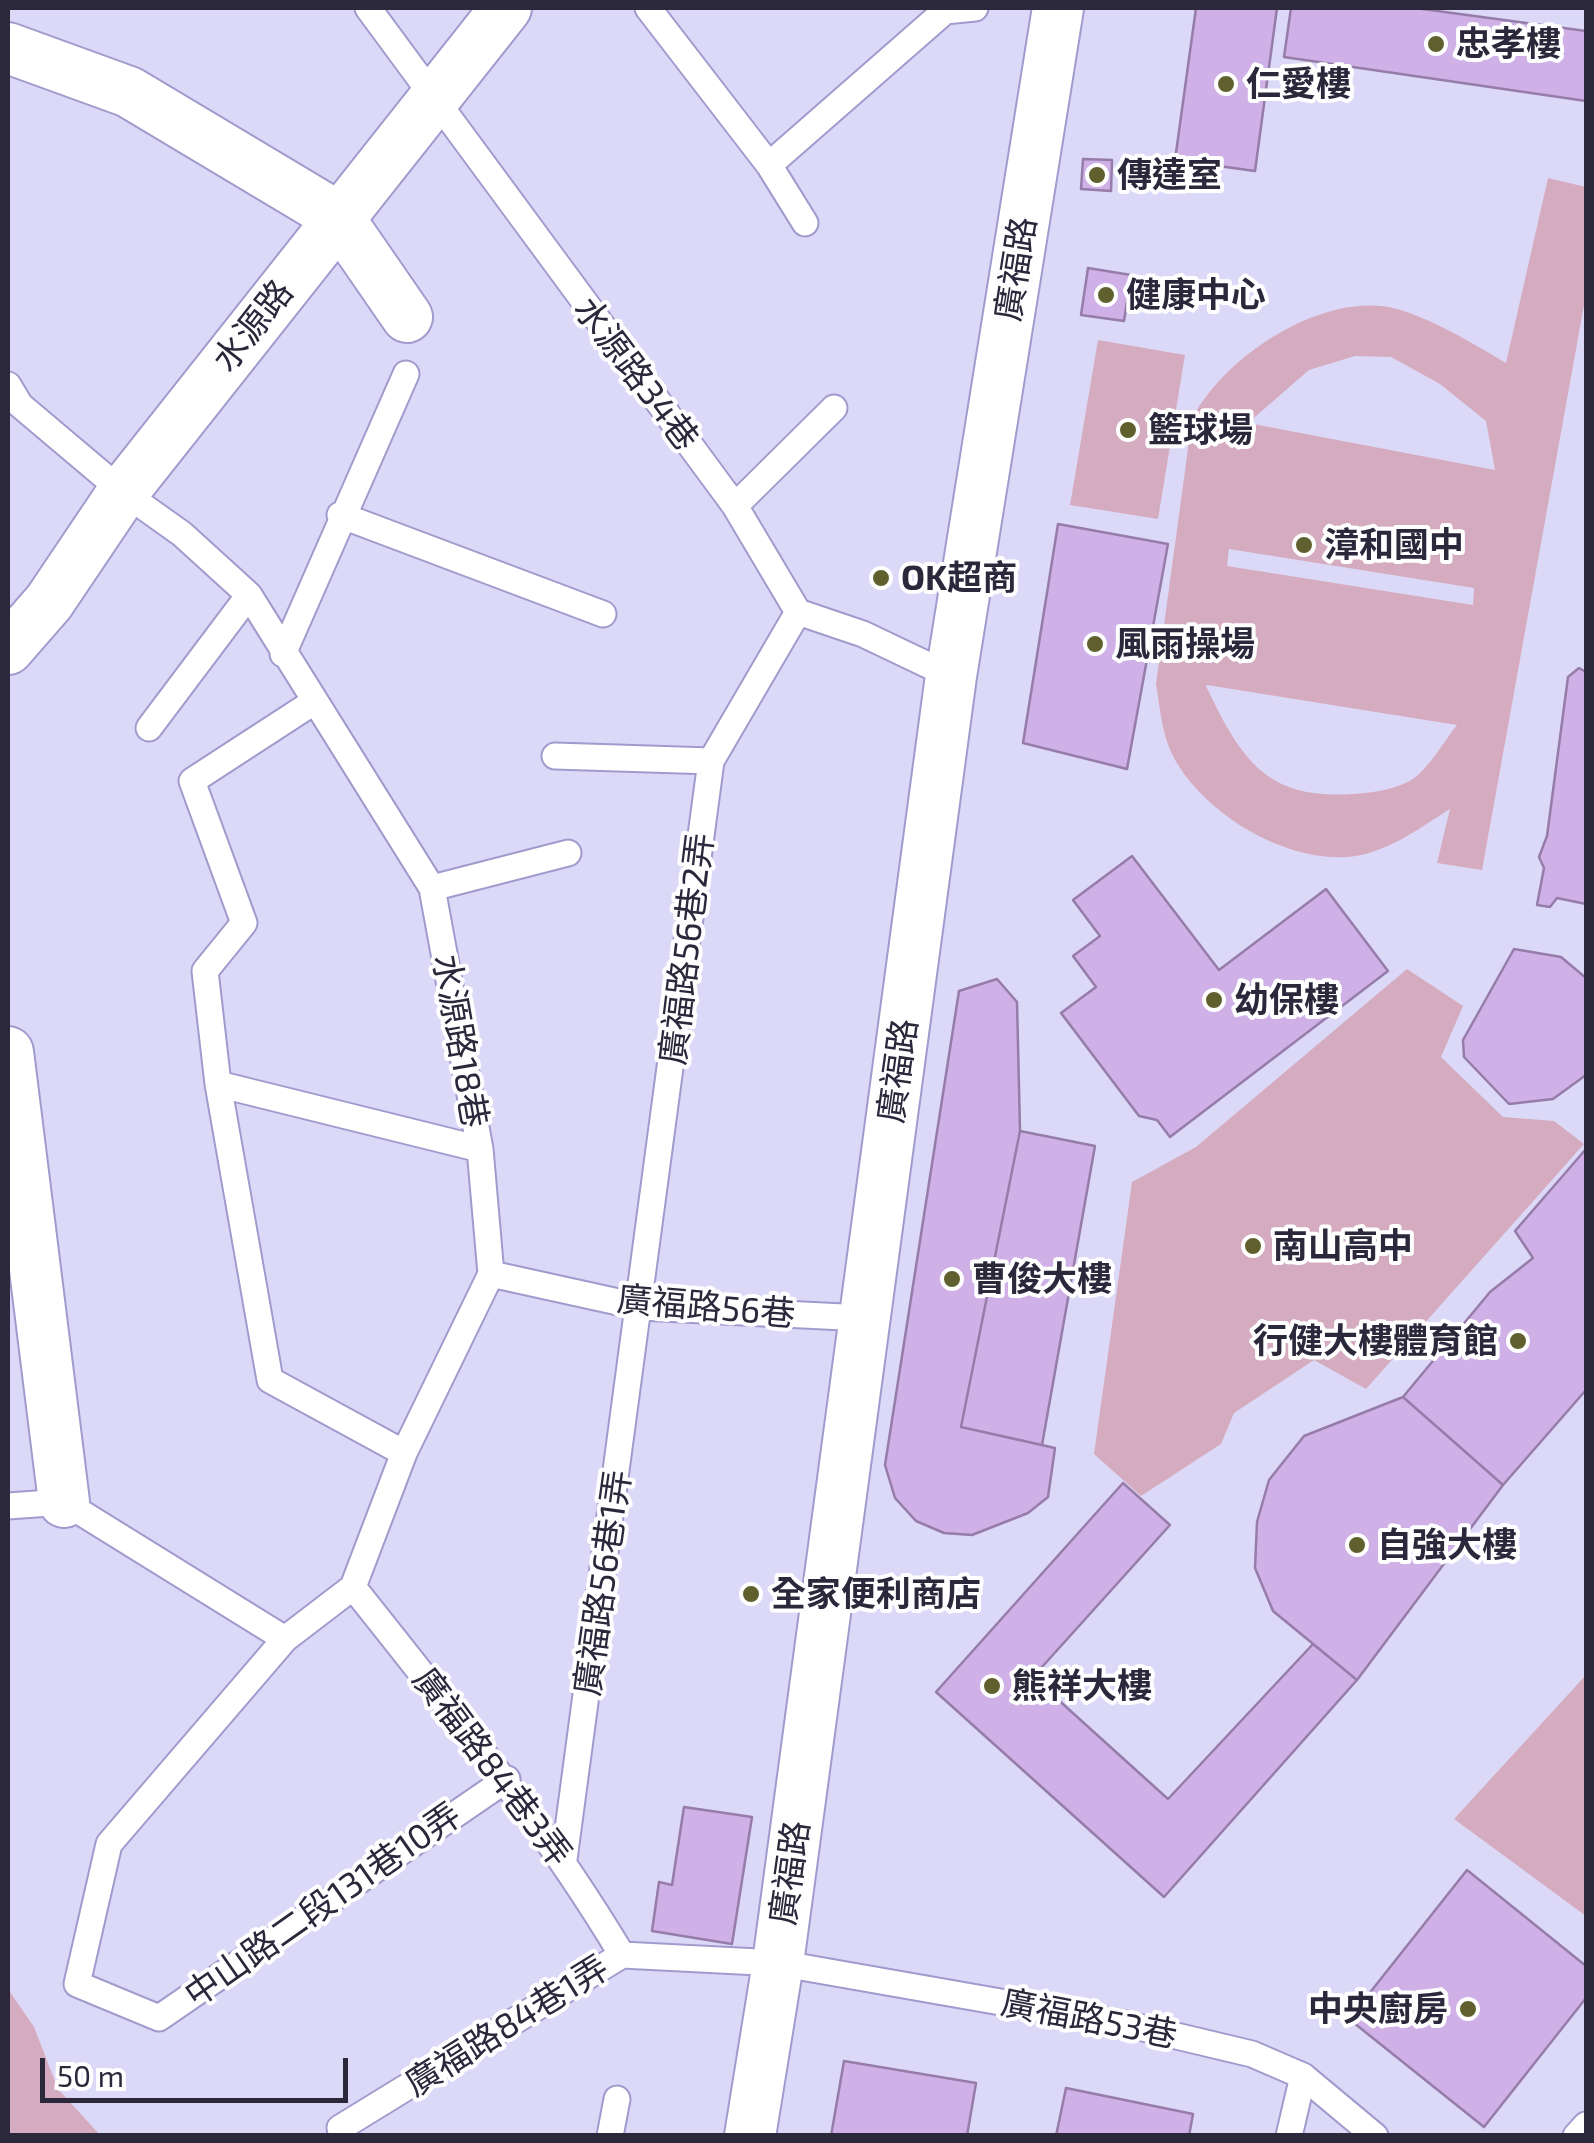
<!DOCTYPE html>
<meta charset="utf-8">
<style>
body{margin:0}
#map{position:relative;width:1594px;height:2143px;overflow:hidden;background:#dcd9f8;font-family:"Exo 2",sans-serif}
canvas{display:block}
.frame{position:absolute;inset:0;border:10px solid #2b283c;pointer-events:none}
.scale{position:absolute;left:40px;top:2058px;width:308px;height:45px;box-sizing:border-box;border:5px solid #2b283c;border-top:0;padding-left:12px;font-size:30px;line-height:35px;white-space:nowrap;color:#2b283c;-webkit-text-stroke:8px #fefefe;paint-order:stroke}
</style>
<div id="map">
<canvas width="1594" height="2143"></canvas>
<div class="frame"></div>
<div class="scale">50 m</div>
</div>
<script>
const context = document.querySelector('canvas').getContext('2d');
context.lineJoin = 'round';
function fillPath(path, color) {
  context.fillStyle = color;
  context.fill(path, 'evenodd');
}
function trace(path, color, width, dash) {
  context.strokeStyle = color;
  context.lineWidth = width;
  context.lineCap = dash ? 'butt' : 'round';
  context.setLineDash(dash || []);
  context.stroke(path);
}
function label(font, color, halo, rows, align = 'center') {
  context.font = font + ' "Exo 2","Noto Sans TC",sans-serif';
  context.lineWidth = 8;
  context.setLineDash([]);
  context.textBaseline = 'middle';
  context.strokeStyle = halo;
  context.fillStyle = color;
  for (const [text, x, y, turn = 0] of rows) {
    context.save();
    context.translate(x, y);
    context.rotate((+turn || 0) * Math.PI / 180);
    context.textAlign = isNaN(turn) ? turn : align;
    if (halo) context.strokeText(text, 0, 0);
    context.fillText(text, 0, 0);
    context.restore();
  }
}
const green = new Path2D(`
 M 1548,178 L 1586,187 L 1586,294 L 1482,870 L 1437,863 L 1450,809 C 1418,829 1386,854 1347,857 C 1282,861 1204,813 1174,758 C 1162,736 1160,708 1156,684 L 1192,419 C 1222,360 1311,299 1381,306 C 1419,310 1474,344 1506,363 ZM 1355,356 L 1391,357 L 1440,384 L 1486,421 L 1495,470 L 1248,423 L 1309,370 ZM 1229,549 L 1474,588 L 1473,605 L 1227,566 ZM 1206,686 L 1207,685 L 1457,725 C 1444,741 1429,768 1413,779 C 1397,789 1372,793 1353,794 C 1266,800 1241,759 1206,686 Z
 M 1098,340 L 1185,355 L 1158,519 L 1070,505 Z
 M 1407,969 L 1463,1006 L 1441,1057 L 1503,1117 L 1554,1121 L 1584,1144 L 1366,1389 L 1314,1360 L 1234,1413 L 1221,1444 L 1141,1496 L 1094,1454 L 1132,1182 L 1196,1147 Z
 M 1586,1675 L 1586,1916 L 1454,1819 Z
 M 8,1989 L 34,2027 L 58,2089 L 100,2135 L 8,2135 Z`);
const building = new Path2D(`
 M 1196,8 L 1277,8 L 1255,171 L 1175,160 Z
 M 1291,8 L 1415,8 L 1586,31 L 1586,101 L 1284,57 Z
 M 1083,159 L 1112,160 L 1111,191 L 1081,189 Z
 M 1088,268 L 1131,275 L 1124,321 L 1081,315 Z
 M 1058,524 L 1168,544 L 1127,769 L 1023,743 Z
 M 1579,668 L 1586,672 L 1586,904 L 1557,898 L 1550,907 L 1537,905 L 1544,868 L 1539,857 L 1547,836 L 1568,677 Z
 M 1132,856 L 1219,970 L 1326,889 L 1388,971 L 1170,1137 L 1157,1120 L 1139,1116 L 1061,1013 L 1096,987 L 1073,956 L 1100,936 L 1073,900 Z
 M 1514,949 L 1561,957 L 1586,978 L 1586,1075 L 1553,1099 L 1509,1104 L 1464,1057 L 1463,1040 Z
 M 997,979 L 1017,1002 L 1020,1131 L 961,1427 L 1055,1448 L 1048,1497 L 1028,1513 L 972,1535 L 944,1533 L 916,1521 L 895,1498 L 885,1465 L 959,991 Z
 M 1020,1131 L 1095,1146 L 1042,1445 L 961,1427 Z
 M 1586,1149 L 1586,1390 L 1503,1485 L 1403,1397 L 1490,1292 L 1533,1258 L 1515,1231 Z
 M 1403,1397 L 1503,1485 L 1357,1680 L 1273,1611 L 1255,1568 L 1257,1522 L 1269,1480 L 1304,1436 Z
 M 1123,1483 L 1170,1525 L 1033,1677 L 1168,1799 L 1313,1644 L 1357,1680 L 1164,1897 L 936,1692 Z
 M 684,1807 L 752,1817 L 732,1944 L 652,1931 L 659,1882 L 672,1885 Z
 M 1467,1870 L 1586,1966 L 1586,1998 L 1484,2127 L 1349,2019 Z
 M 844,2061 L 976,2083 L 967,2136 L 831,2136 Z
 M 1066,2088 L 1193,2114 L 1189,2136 L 1056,2136 Z`);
const lane = new Path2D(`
 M 368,8 L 735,506 L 798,612 L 863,634 L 951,676
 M 648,8 L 769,165 L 945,11 L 975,8
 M 769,165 L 805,223
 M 8,385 L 20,405 L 123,492 L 182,534 L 249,595 L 432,888 L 480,1149 L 491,1274 L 404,1453 L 353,1587 L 285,1639 L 109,1844 L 77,1984 L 159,2018 L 507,1779
 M 735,506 L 834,408
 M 340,515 L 603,614
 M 283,654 L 406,374
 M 312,703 L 192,781 L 244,923 L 205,971 L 218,1084 L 270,1380 L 404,1453
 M 149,728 L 249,595
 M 555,756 L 711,761
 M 432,888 L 568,853
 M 218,1084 L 480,1149
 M 491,1274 L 641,1307 L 864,1318
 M 8,1506 L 64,1502 L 285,1639
 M 353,1587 C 448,1707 543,1823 622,1955
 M 564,1859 L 711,761 L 798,612
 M 622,1955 L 778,1963 L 1126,2024 L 1252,2054 L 1303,2076 L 1375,2136
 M 340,2128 L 622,1955
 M 610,2136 L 617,2099
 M 1289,2136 L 1303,2076
 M 1576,2136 L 1586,2125`);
const street = new Path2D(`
 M 8,48 L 129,92 L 338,217 L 407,317
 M 8,649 L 49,602 L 123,492 L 506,8
 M 8,1052 L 64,1502
 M 750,2136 L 778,1963 L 951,676 L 1058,8`);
const markers = [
 [1436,44,10,"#5f602d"],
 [1226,84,10,"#5f602d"],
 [1097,175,10,"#5f602d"],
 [1106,295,10,"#5f602d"],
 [1128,430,10,"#5f602d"],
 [1304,545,10,"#5f602d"],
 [881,578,10,"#5f602d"],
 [1095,644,10,"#5f602d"],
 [1214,1000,10,"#5f602d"],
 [1253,1246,10,"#5f602d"],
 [952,1279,10,"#5f602d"],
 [1518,1341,10,"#5f602d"],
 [1357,1545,10,"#5f602d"],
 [751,1594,10,"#5f602d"],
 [992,1686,10,"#5f602d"],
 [1468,2009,10,"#5f602d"]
];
const poiNames = [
 ["忠孝樓",1456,44],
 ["仁愛樓",1246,84],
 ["傳達室",1117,175],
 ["健康中心",1126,295],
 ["籃球場",1148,430],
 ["漳和國中",1324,545],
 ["OK超商",901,578],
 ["風雨操場",1115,644],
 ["幼保樓",1234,1000],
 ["南山高中",1273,1246],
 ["曹俊大樓",972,1279],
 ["行健大樓體育館",1498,1341,"right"],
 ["自強大樓",1377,1545],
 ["全家便利商店",771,1594],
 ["熊祥大樓",1012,1686],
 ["中央廚房",1448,2009,"right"]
];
const streetNames = [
 ["廣福路",1016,269,-81],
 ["水源路",253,326,-52],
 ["水源路34巷",636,374,53],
 ["廣福路56巷2弄",687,949,-83],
 ["水源路18巷",460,1041,80],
 ["廣福路",898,1071,-82],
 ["廣福路56巷",706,1307,5],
 ["廣福路56巷1弄",603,1583,-82],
 ["廣福路84巷3弄",492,1767,53],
 ["廣福路",790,1873,-82],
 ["中山路二段131巷10弄",323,1905,-35],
 ["廣福路53巷",1089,2019,11],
 ["廣福路84巷1弄",507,2026,-32]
];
fillPath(green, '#d5acbf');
fillPath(building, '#cfb1e7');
trace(building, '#957ca9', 2.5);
trace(lane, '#a19bcd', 29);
trace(street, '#a19bcd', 54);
trace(lane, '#fff', 25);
trace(street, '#fff', 50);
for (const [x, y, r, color] of markers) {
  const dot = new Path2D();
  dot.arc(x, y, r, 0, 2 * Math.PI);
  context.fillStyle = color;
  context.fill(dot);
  trace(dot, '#fefefe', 4);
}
label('bold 35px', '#2b283c', '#fefefe', poiNames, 'left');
label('35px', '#2b283c', '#fefefe', streetNames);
</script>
